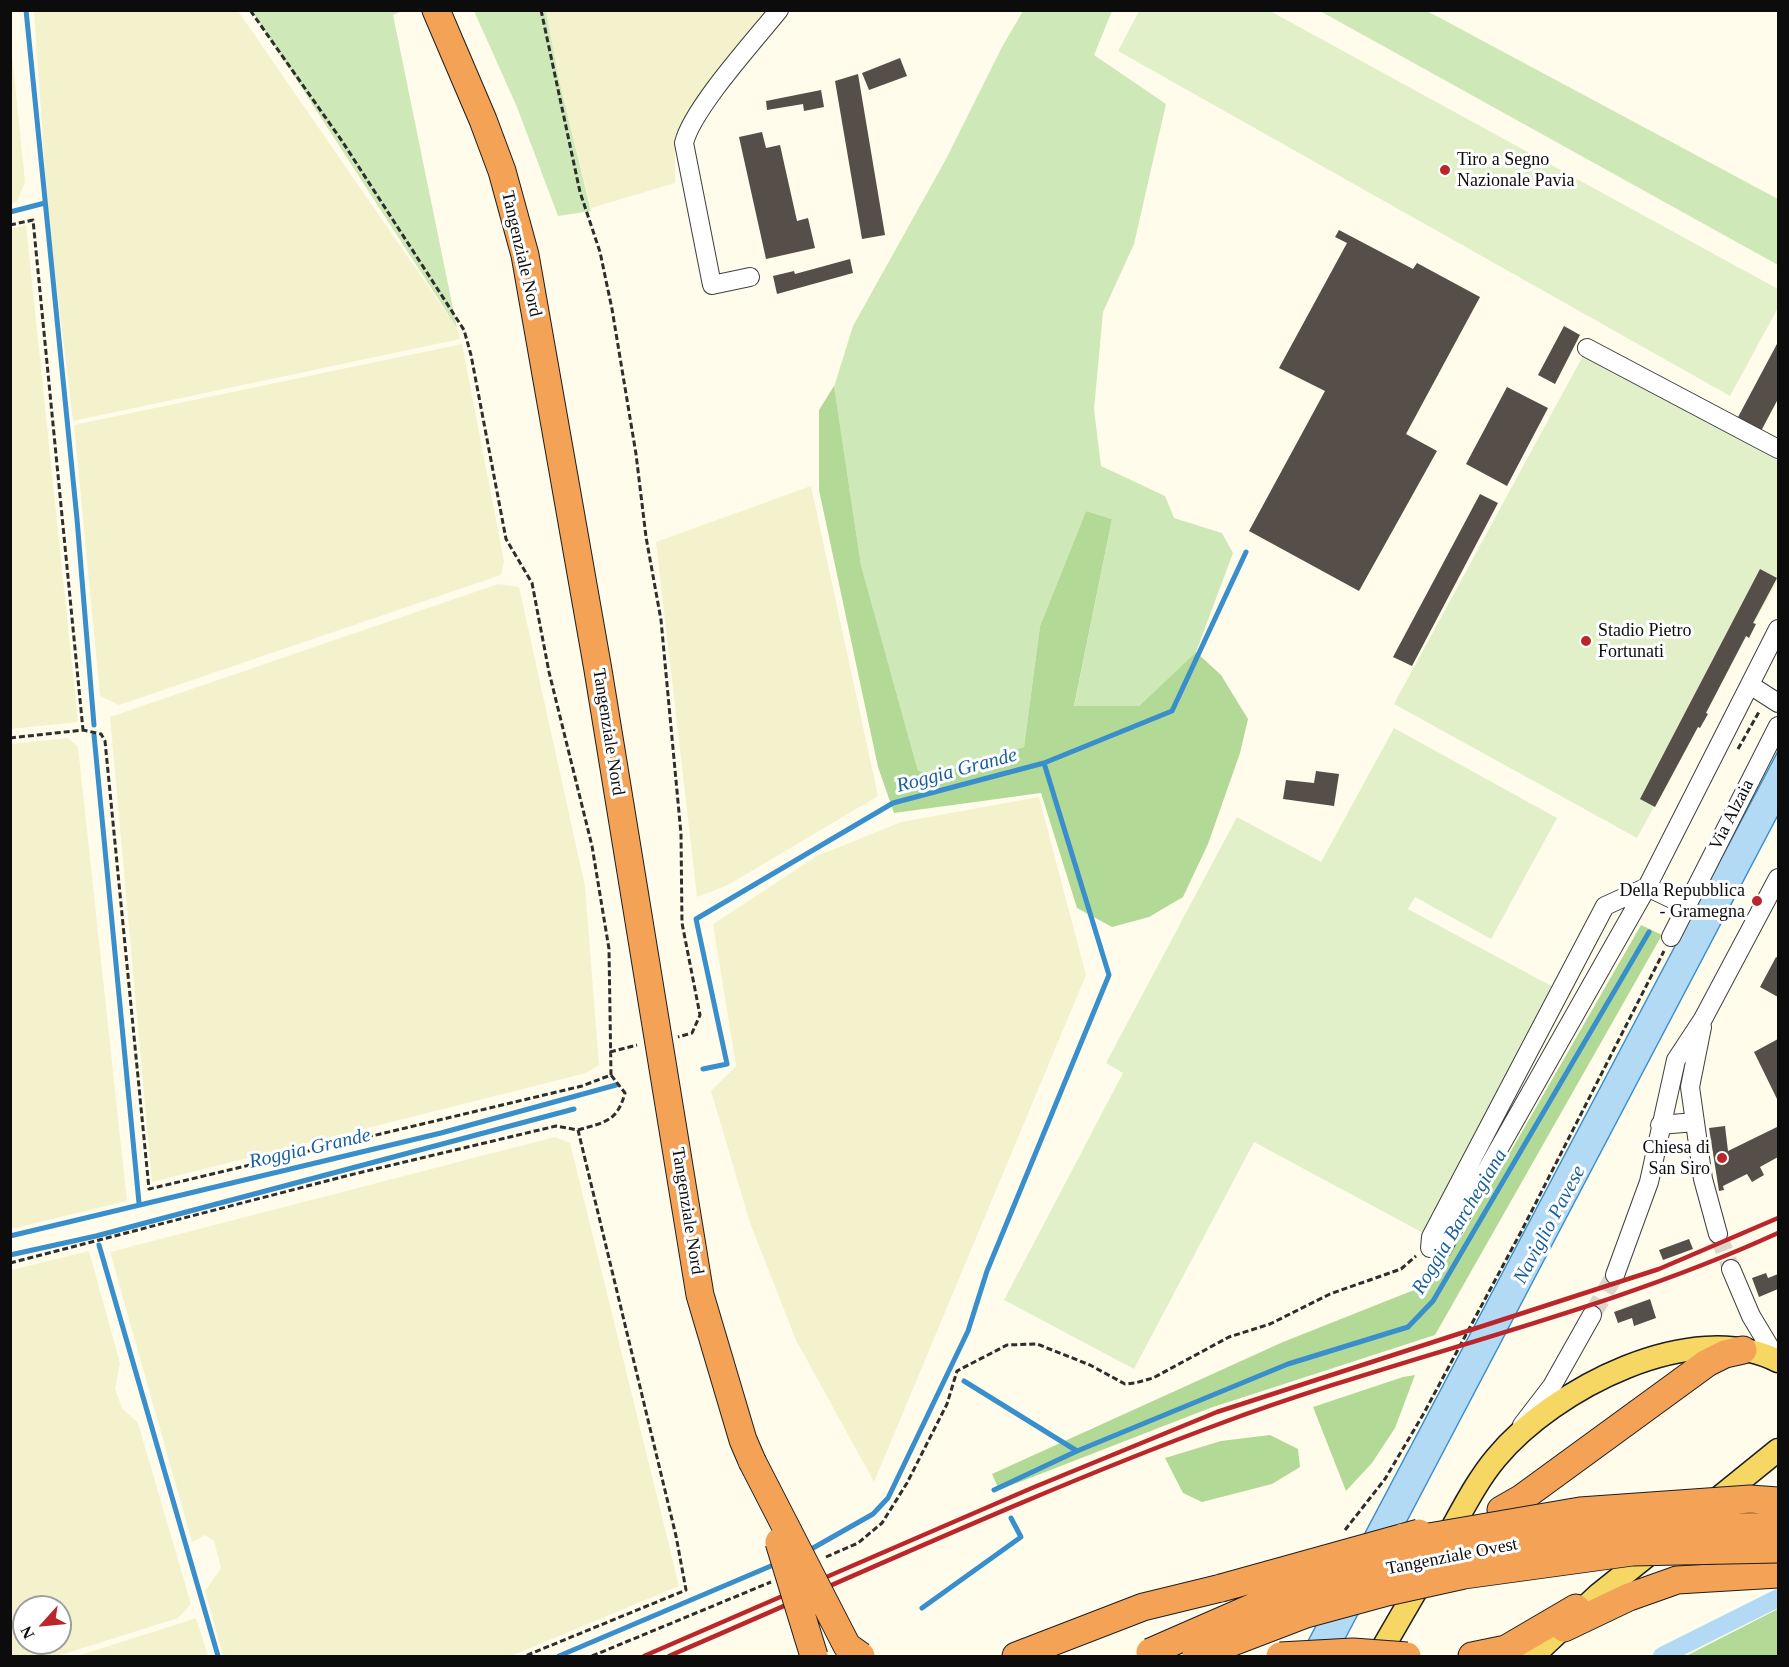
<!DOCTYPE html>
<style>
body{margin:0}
#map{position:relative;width:1789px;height:1667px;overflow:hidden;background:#fffcec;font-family:"Times New Roman",serif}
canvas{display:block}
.frame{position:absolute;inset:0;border:12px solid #0c0c0c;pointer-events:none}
.north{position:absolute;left:12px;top:1595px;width:60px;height:60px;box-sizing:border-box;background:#fff;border:2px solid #9e9e9e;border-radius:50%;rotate:243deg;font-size:16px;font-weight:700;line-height:24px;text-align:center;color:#0c0c0c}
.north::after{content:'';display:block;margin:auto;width:21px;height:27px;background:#bb262a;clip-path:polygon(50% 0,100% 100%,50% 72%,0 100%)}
</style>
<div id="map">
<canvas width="1789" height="1667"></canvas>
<div class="frame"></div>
<div class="north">N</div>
</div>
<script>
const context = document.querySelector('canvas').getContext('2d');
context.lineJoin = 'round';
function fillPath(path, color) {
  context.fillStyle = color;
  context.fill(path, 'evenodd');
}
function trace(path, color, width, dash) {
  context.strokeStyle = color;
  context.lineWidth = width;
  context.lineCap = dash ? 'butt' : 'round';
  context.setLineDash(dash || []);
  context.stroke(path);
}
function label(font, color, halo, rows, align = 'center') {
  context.font = font + ' "Times New Roman",serif';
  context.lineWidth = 6;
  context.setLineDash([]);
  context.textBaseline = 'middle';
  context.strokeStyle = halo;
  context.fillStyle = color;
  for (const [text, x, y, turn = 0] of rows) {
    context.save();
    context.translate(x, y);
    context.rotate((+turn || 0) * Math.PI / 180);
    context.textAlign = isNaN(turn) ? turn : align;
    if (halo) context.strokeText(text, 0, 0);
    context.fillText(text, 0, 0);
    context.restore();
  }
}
const farmland = new Path2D(`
 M 34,11 L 238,11 L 457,328 L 460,339 L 73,421 L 48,214 Z
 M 546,11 L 764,11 L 675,134 L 675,183 L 591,208 L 559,80 Z
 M 10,34 L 25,182 L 17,202 L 11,204 Z
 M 26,225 L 78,722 L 11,729 L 10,229 Z
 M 462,344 L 504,561 L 501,575 L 119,705 L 100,696 L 74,425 Z
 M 811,486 L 878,796 L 728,885 L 697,897 L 656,542 Z
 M 498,584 L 519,587 L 585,886 L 599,1065 L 586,1073 L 152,1182 L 110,717 Z
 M 68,738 L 78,747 L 127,1201 L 11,1229 L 11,744 Z
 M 1039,797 L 1086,975 L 874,1482 L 796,1340 L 750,1223 L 711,1091 L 736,1066 L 713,924 L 817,856 L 901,822 Z
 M 555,1137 L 570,1143 L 679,1586 L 511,1656 L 223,1656 L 205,1591 L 221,1568 L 214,1541 L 205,1535 L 192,1542 L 110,1252 Z
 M 89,1251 L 120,1363 L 115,1389 L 122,1408 L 138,1423 L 191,1604 L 178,1618 L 58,1656 L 11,1656 L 11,1270 ZM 24,1607 L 60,1607 L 60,1643 L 24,1643 Z
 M 196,1618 L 208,1656 L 77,1656 L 175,1625 Z`);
const green = new Path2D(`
 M 252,11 L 402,11 L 393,15 L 457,328 Z
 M 474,11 L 546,11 L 559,80 L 591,211 L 558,216 L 517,107 Z
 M 1023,11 L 1112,11 L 1094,55 L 1166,104 L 1134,244 L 1103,312 L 1094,409 L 1101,466 L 1165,496 L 1174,518 L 1222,533 L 1233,553 L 1196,652 L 1139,706 L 1074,707 L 1112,519 L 1086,511 L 1040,626 L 1024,747 L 937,773 L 918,771 L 861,565 L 834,387 L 853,326 L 946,159 L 1002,47 Z
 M 1320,11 L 1427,11 L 1778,199 L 1778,265 Z`);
const forest = new Path2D(`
 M 834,386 L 861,565 L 918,771 L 937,773 L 1024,747 L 1040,626 L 1086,511 L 1112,519 L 1074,706 L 1139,706 L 1196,652 L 1221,675 L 1248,719 L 1240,753 L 1208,844 L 1183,897 L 1149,917 L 1112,927 L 1077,908 L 1041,793 L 894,813 L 878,767 L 819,490 L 819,410 Z
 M 1641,925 L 1662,935 L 1435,1335 L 1210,1408 L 999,1490 L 992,1474 L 1283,1342 L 1414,1290 L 1462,1236 Z
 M 1415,1375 L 1395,1428 L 1372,1463 L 1346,1491 L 1313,1407 L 1403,1377 Z
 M 1270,1435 L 1298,1449 L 1300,1467 L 1272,1484 L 1202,1502 L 1183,1493 L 1165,1458 L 1221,1441 Z
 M 1778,1609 L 1778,1656 L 1686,1656 Z`);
const pitch = new Path2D(`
 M 1139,11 L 1270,11 L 1778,289 L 1778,308 L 1730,396 L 1118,51 Z
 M 1584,354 L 1778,461 L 1778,579 L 1637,838 L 1394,704 Z
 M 1394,728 L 1557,818 L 1491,939 L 1415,897 L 1408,909 L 1555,988 L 1425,1234 L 1254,1142 L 1134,1369 L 1004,1300 L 1123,1073 L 1106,1063 L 1237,817 L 1321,862 Z`);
const water = new Path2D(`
 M 1778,751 L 1778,815 L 1336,1656 L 1300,1656 Z`);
const stream = new Path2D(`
 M 26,10 L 77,519 L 94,725
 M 10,212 L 45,203
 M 94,735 L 139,1203
 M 703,1069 L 727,1064 L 696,919 L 893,803 L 1044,763 L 1172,711 L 1246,552
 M 10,1236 L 441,1133 L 616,1085
 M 99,1245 L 218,1656
 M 10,1255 L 96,1236 L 574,1109
 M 964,1381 L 1077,1451
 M 994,1490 L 1077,1451 L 1288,1364 L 1408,1327 L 1433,1301 L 1649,932
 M 806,1552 L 873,1514 L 888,1498 L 968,1331 L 987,1271 L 1109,975 L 1044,763
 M 922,1608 L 1021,1537 L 1011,1518
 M 559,1656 L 778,1563`);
const canal = new Path2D(`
 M 1662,1656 L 1778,1598`);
const building = new Path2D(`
 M 900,58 L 907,76 L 869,90 L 862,73 Z
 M 858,74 L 885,235 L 862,239 L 835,81 Z
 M 821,90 L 824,107 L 804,111 L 803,104 L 767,110 L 766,101 Z
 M 762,132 L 766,148 L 780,145 L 797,221 L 808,218 L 815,248 L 766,259 L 739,137 Z
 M 1339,230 L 1413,269 L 1417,263 L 1480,297 L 1406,434 L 1437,451 L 1359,591 L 1249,531 L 1325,391 L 1279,368 L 1347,243 L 1335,237 Z
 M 850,259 L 853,273 L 777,294 L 773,276 L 794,271 L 795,274 Z
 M 1564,326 L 1580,335 L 1555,384 L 1538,375 Z
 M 1778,342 L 1778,399 L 1761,431 L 1737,419 Z
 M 1507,387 L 1548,408 L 1507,486 L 1466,464 Z
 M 1480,494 L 1498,503 L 1412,666 L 1393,657 Z
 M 1760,569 L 1777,578 L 1753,623 L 1756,624 L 1749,638 L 1746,636 L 1706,713 L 1708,714 L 1700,728 L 1698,727 L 1655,807 L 1640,799 Z
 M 1316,771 L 1339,774 L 1334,806 L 1283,799 L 1286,780 L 1314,783 Z
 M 1776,957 L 1778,958 L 1778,997 L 1760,987 Z
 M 1778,1039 L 1778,1101 L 1754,1052 Z
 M 1725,1126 L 1728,1151 L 1777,1127 L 1778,1157 L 1760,1167 L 1764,1175 L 1752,1182 L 1747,1174 L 1723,1186 L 1724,1190 L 1719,1191 L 1709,1128 Z
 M 1689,1239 L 1693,1249 L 1663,1260 L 1659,1250 Z
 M 1766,1273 L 1768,1278 L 1778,1274 L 1778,1289 L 1759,1297 L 1752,1278 Z
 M 1650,1299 L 1656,1318 L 1634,1326 L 1632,1318 L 1618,1323 L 1614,1312 Z`);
const minorTunnel = new Path2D(`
 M 1718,1234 L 1731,1269
 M 1592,1315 L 1615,1275`);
const path = new Path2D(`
 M 541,10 L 580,192 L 600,252 L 612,309 L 636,454 L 646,537 L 661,620 L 681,834 L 682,923 L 700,1015 L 692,1033 L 678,1037
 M 10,225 L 33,220 L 83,730
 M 10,738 L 83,730 L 101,734 L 105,741 L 149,1189 L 582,1086 L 611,1075 L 609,949 L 592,846 L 549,672 L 532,583 L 506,539 L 471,355 L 464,330 L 342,141 L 250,10
 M 1738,749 L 1760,710
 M 610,1052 L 637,1045
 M 578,1130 C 605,1122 617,1122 625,1093 L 611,1075
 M 10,1263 L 350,1175 L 556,1126 L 578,1130 L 676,1536 L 686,1590 L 525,1656
 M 1345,1530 L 1385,1479 L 1424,1413 L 1522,1230 L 1664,951
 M 826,1557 L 858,1543 L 882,1523 L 907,1483 L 947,1404 L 957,1371 L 1007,1345 L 1037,1344 L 1090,1365 L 1125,1384 L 1135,1383 L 1153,1378 L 1229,1337 L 1270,1324 L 1330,1294 L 1401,1269 L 1416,1256
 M 592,1656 L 771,1582`);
const minor = new Path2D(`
 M 750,277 L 712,285 L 684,143 C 692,109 755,40 779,10
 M 1587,348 L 1778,449
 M 1750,685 L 1778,703
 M 1685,905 L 1647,887 L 1605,906 L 1431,1237 L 1430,1248 L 1442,1249 L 1647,887 L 1778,629
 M 1671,937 L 1778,726
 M 1702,1027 L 1690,1087 L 1703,1179 L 1718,1234
 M 1660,1125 L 1695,1122
 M 1731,1269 L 1751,1316 L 1778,1361
 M 1615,1275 L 1649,1182 L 1676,1060 L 1703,1019 L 1778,878
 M 1522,1425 L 1552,1386 L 1592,1315`);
const major = new Path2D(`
 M 1710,1505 L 1778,1450
 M 1443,1544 C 1460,1515 1475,1483 1496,1458 C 1553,1389 1692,1317 1778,1361
 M 1378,1656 L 1425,1575
 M 1533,1656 L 1598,1595 L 1658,1547`);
const highway = new Path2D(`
 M 436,10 L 483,120 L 502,171 L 525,255 L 598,670 L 700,1295 L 743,1440 L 752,1461
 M 1501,1510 L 1522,1498 L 1707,1363 L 1725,1354 L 1743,1350
 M 1564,1628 L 1629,1597 L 1677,1580 L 1778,1574
 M 1016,1656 L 1143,1607 L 1221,1588
 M 1472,1656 L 1506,1649 L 1576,1608`);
const rail = new Path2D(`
 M 644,1656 L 1032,1488 L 1217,1412 L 1659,1269 L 1778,1218
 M 669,1656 C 851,1578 1033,1493 1219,1424 C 1404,1355 1599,1315 1778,1233`);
const highwayBridge = new Path2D(`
 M 752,1461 L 847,1646 L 861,1656
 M 1403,1537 L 1429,1537 L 1580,1511 L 1750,1499 L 1778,1501
 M 779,1542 L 814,1656
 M 1221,1588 L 1419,1533
 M 1150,1652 L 1260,1604 L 1354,1576 L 1458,1552 L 1649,1529 L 1778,1526
 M 1196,1656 L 1306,1614 L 1387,1592 L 1464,1575 L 1632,1552 L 1778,1549
 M 1280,1656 L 1353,1652 L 1407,1656`);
const markers = [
 [1445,170,6,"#bb262a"],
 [1586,641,6,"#bb262a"],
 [1757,901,6,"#bb262a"],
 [1722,1158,6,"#bb262a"]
];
const poiNames = [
 ["Tiro a Segno",1457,160],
 ["Nazionale Pavia",1457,181],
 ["Stadio Pietro",1598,631],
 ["Fortunati",1598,652],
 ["Della Repubblica",1745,891,"right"],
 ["- Gramegna",1745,912,"right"],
 ["Chiesa di",1710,1148,"right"],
 ["San Siro",1710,1169,"right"]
];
const streetNames = [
 ["Tangenziale Nord",521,254,77],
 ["Tangenziale Nord",608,732,81],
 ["Via Alzaia",1732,815,-63],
 ["Tangenziale Nord",687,1211,81],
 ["Tangenziale Ovest",1452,1557,-11]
];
const waterNames = [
 ["Roggia Grande",957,771,-15],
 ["Roggia Grande",310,1149,-13],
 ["Roggia Barchegiana",1460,1222,-59],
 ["Naviglio Pavese",1550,1225,-62]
];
fillPath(farmland, '#f4f2cd');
fillPath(green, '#cfe8b7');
fillPath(forest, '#b3d996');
fillPath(pitch, '#e1f0c8');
fillPath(water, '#b2daf5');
trace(water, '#398ecc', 1.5);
trace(stream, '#398ecc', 5);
trace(canal, '#b2daf5', 18);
fillPath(building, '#554e49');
trace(minorTunnel, '#dbd8ca', 18, [18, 9]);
trace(minor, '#3f3f3f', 20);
trace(major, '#1d1d1d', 25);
trace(highway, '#1d1d1d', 29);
trace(path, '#2e2e2e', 3, [6, 3]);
trace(minor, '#fff', 18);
trace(major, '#f7d764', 22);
trace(highway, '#f3a256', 27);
trace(rail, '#bb262a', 4.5);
trace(highwayBridge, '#1d1d1d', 29, []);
trace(highwayBridge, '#f3a256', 27);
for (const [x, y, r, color] of markers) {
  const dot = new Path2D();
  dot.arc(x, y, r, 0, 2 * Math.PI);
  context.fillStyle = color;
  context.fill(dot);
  trace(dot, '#fff', 2);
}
label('18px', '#0c0c0c', '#fff', poiNames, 'left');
label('18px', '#0c0c0c', '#fff', streetNames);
label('italic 20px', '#175f9d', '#fff', waterNames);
</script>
